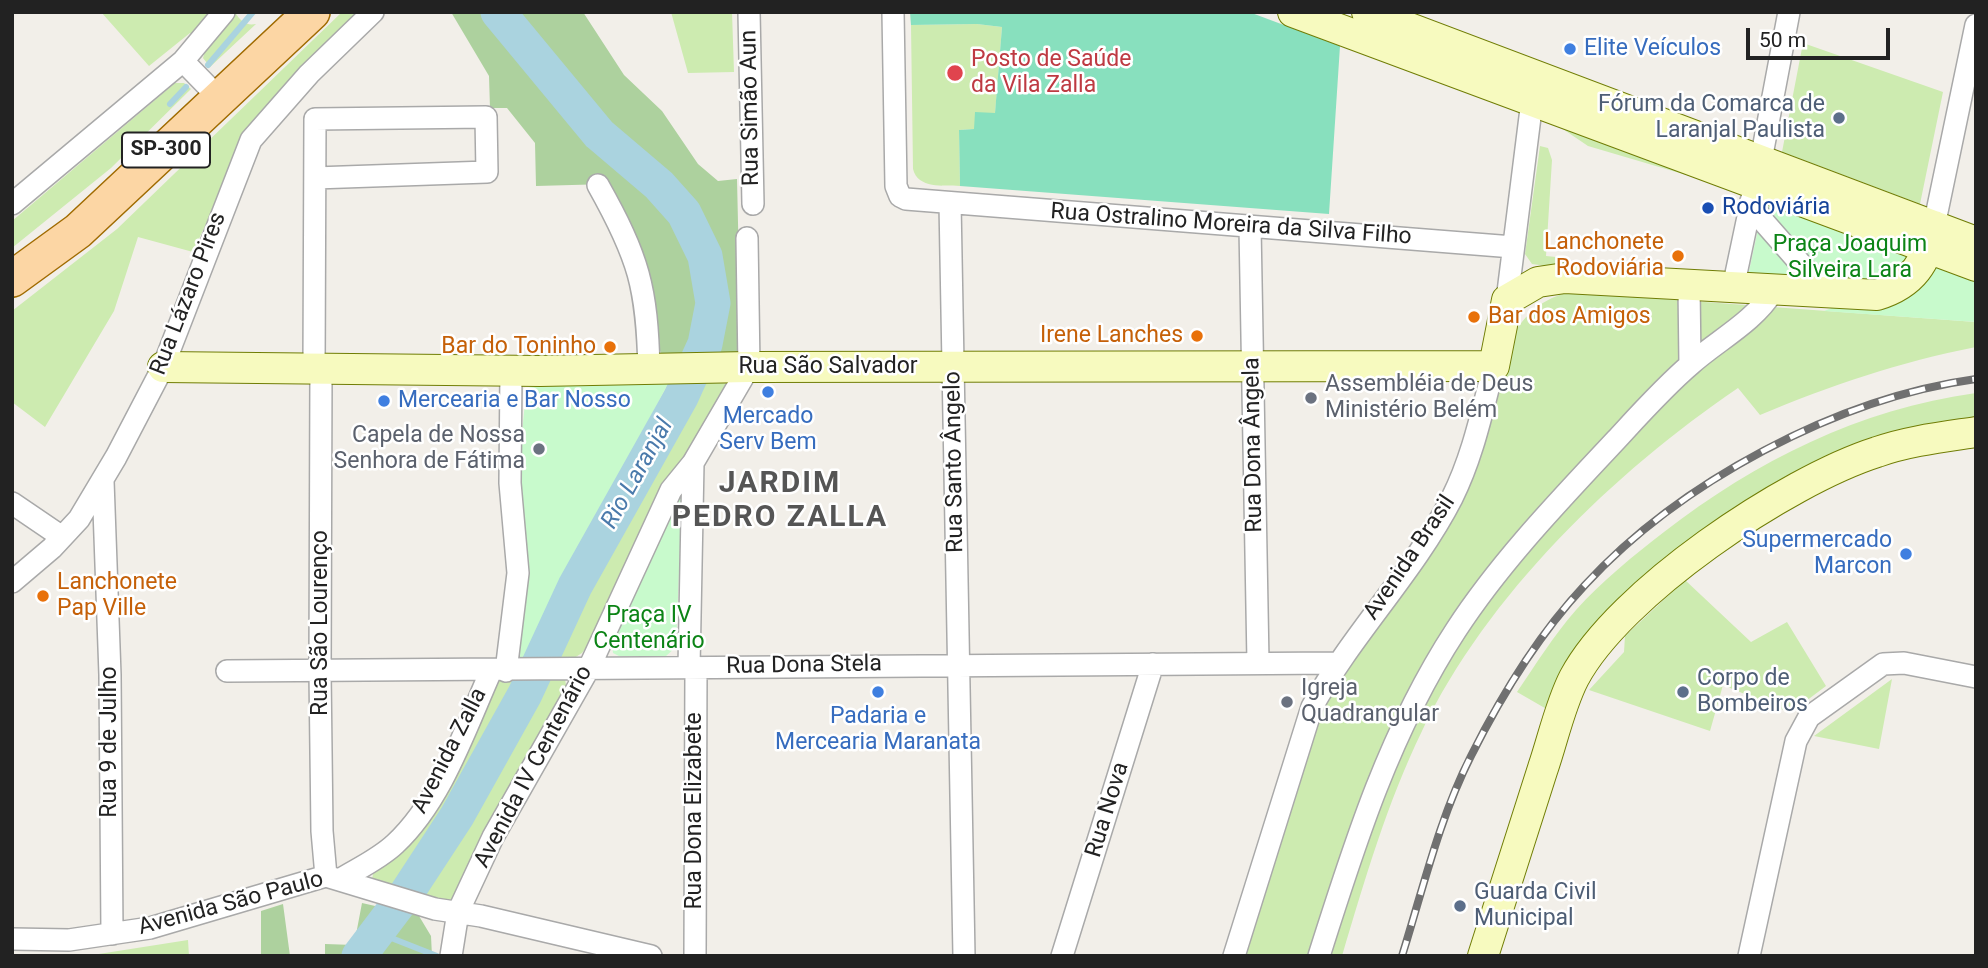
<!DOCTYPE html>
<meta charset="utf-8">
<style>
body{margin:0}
#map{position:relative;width:1988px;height:968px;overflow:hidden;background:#f2efe9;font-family:Roboto,sans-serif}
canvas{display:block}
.frame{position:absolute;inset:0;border:14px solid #222;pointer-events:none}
.scale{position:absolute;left:1746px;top:28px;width:144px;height:32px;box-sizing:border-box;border:4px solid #222;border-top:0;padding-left:9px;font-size:21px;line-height:24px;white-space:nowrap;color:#222;-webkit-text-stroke:5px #fff;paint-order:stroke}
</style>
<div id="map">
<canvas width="1988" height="968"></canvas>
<div class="frame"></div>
<div class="scale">50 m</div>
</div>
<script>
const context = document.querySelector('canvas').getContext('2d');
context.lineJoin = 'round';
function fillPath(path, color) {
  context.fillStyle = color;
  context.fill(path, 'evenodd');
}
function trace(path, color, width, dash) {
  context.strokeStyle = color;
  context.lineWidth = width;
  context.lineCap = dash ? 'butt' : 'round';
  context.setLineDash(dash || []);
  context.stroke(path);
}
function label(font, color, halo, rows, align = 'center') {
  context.font = font + ' Roboto,sans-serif';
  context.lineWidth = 5;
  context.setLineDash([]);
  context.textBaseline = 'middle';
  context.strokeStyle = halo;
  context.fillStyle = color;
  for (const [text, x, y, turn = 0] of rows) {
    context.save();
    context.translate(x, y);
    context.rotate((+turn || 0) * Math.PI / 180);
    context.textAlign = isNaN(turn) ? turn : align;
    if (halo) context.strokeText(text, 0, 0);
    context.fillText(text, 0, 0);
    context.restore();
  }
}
const grass = new Path2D(`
 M 101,12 L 235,12 C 240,21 246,26 256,24 L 210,67 L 203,58 L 206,48 L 190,33 L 149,66 Z
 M 342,12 L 361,12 L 300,69 L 249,130 L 193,252 L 138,237 L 114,311 L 45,427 L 12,402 L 12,311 L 117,229 Z
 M 671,12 L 732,12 L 734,72 L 688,73 Z
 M 977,24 L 1002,27 L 995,114 L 974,129 L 959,130 L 960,186 C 943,185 918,189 913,169 L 911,25 Z
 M 1803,43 L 1943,92 L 1920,204 L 1782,152 Z
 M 175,83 L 184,83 L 191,89 L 111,168 L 12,248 L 12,221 Z
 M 1551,121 L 1727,187 L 1588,146 Z
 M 1540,146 L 1548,148 L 1552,160 L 1546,256 L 1556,257 L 1558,264 L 1553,267 L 1532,264 L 1525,254 Z
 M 1569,292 L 1976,322 L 1976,347 C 1899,362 1832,385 1760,415 L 1738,388 C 1614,472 1487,595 1422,731 C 1387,803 1365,879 1342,956 L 1243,956 L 1320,710 L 1446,527 L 1515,332 C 1529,310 1544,299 1569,292 Z
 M 672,376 L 725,378 L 726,386 L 684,458 L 662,485 L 590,643 L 582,653 L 571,660 L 565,679 L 567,691 L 455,898 L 447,901 L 424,898 L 419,916 L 385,908 L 391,890 L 372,879 L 374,870 L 493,684 L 523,661 Z
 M 1976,393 L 1976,423 L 1750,506 L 1550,711 L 1517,692 C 1536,664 1554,635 1576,610 C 1602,581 1633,556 1664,532 C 1756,461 1859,409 1976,393 Z
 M 1685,580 L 1751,642 L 1787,622 L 1826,686 L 1790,713 L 1723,685 L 1710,731 L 1589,690 L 1624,652 L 1625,636 Z
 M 1892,679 L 1879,749 L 1814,736 Z
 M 188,940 L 189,956 L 86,956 Z`);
const forest = new Path2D(`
 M 451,12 L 583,12 L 624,75 L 662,111 L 698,164 L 718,181 L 737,179 L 741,354 L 665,357 L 661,354 L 608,184 L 536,186 L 535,143 L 507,108 L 490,108 L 489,76 Z
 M 362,903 L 419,916 L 431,936 L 432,956 L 325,956 L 325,944 L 354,945 Z
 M 283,904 L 290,956 L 261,956 L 261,911 Z`);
const park = new Path2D(`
 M 1766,202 L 1910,257 L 1890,281 L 1828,278 L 1814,268 L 1765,206 Z
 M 1758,229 L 1802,276 L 1748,276 Z
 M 1939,266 L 1976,276 L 1976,322 L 1824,311 Z
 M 672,376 L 523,661 L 517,655 L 517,484 L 526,392 L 533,383 Z
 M 680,495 L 682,497 L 676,647 L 666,656 L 619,656 L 613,653 L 612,643 Z`);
const pitch = new Path2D(`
 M 910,12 L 1249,12 L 1340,46 L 1329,214 L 960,186 L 959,130 L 974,129 L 975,112 L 995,113 L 1002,27 L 977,24 L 911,25 Z`);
const stream = new Path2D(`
 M 208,65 L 253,12
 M 170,104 L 186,87
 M 376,932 L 437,956`);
const river = new Path2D(`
 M 359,956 L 406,894 L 457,816 L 525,694 L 575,586 L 681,397 L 705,344 L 713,303 L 705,256 L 684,213 L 659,185 L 599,134 L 498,12`);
const street = new Path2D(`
 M 749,12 L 753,204
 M 893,12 L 896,186 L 900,196 L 906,199 L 1513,247
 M 183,61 L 220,99
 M 1761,160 L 1789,12
 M 598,185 C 639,258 647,287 649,370
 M 1751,201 L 1763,221 L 1828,295
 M 950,203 L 964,956
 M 12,204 L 183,61 L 224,12
 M 1934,226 L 1976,25
 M 1250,227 L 1258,662
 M 1689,286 L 1690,365
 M 1733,288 L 1752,198
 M 1507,300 L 1532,101
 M 314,369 L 315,119 L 486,117 L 487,172 L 315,178
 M 321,369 L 320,672 L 322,831 L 326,876
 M 103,481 L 110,675 L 112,934
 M 12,503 L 62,537
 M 12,582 L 52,548 L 79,519 L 116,457 L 163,367 L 251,140 L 309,74 L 373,12
 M 689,667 L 693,463
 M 227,671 L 1338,663
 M 506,671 L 518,573 L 510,483 L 511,371
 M 341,879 C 359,868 379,859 395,844 C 442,800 465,729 491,671
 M 12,939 L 69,940 L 150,928 L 326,876 L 435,909 L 481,916 L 651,956
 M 451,956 L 458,912 L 493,837 L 589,668 L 671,490 L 693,463 L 749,367 L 747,238
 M 695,956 L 696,667
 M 1062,956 L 1153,664
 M 1234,956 L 1312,707 C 1352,634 1414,572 1452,498 C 1473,456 1482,411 1494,366
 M 1319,956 C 1355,842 1390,731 1456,630 C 1501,561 1560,500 1616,440 C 1640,414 1664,387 1691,364 C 1718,340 1754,322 1773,291
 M 1749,956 L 1796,741 L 1809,717 L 1883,664 L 1904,663 L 1976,677`);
const secondary = new Path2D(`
 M 1293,12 L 1976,266
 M 1367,12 L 1976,242
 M 163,367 L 540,371 L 749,367 L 1494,366 L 1507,300 L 1538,282 L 1565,278 L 1877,295 C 1913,284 1927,262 1934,226
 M 1483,956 C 1503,893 1523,831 1543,768 C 1553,739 1560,705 1574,678 C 1619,593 1786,481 1877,452 C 1908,441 1943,437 1976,432`);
const primary = new Path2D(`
 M 12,279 L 78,231 L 312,12`);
const rail = new Path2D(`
 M 1402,956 C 1423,889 1439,819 1471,756 C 1501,696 1539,634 1585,585 C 1680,482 1837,398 1976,379`);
const markers = [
 [1570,49,7,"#3f7fe0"],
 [955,73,9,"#e0444e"],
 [1839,118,7,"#5c6f8a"],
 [1708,208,7,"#1a4fb4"],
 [1678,256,7,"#e8710a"],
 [1474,317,7,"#e8710a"],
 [1197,336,7,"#e8710a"],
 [610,347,7,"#e8710a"],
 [768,392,7,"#3f7fe0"],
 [1311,398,7,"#6b7280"],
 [384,401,7,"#3f7fe0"],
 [539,449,7,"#6b7280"],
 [1906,554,7,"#3f7fe0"],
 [43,596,7,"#e8710a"],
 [878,692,7,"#3f7fe0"],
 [1683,692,7,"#5c6f8a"],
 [1287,702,7,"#6b7280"],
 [1460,906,7,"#5c6f8a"]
];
const shields = [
 [166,150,88]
];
const shieldNames = [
 ["SP-300",166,150]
];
const shopNames = [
 ["Elite Veículos",1584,49],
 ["Mercearia e Bar Nosso",398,401],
 ["Mercado",768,417,"center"],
 ["Serv Bem",768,443,"center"],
 ["Supermercado",1892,541,"right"],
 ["Marcon",1892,567,"right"],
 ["Padaria e",878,717,"center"],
 ["Mercearia Maranata",878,743,"center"]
];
const healthNames = [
 ["Posto de Saúde",971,60],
 ["da Vila Zalla",971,86]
];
const serviceNames = [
 ["Fórum da Comarca de",1825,105,"right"],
 ["Laranjal Paulista",1825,131,"right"],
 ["Corpo de",1697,679],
 ["Bombeiros",1697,705],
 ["Guarda Civil",1474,893],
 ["Municipal",1474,919]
];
const streetNames = [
 ["Rua Simão Aun",751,108,-91],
 ["Rua Ostralino Moreira da Silva Filho",1231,225,4],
 ["Rua Lázaro Pires",189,294,-69],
 ["Rua São Salvador",828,367],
 ["Rua Dona Ângela",1254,445,-91],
 ["Rua Santo Ângelo",955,462,-91],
 ["Avenida Brasil",1410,558,-56],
 ["Rua São Lourenço",321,623,-90],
 ["Rua Dona Stela",804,666,-1],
 ["Rua 9 de Julho",110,742,-90],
 ["Avenida Zalla",450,751,-63],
 ["Avenida IV Centenário",534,767,-62],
 ["Rua Nova",1108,810,-73],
 ["Rua Dona Elizabete",695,811,-90],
 ["Avenida São Paulo",231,904,-15]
];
const transitNames = [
 ["Rodoviária",1722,208]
];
const foodNames = [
 ["Lanchonete",1664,243],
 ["Rodoviária",1664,269],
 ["Bar dos Amigos",1488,317,"left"],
 ["Irene Lanches",1183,336],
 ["Bar do Toninho",596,347],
 ["Lanchonete",57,583,"left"],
 ["Pap Ville",57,609,"left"]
];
const parkNames = [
 ["Praça Joaquim",1850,245],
 ["Silveira Lara",1850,271],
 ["Praça IV",649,616],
 ["Centenário",649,642]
];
const worshipNames = [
 ["Assembléia de Deus",1325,385],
 ["Ministério Belém",1325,411],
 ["Capela de Nossa",525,436,"right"],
 ["Senhora de Fátima",525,462,"right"],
 ["Igreja",1301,689],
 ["Quadrangular",1301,715]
];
const waterNames = [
 ["Rio Laranjal",638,474,-61]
];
const districtNames = [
 ["JARDIM",780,484],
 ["PEDRO ZALLA",780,518]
];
fillPath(grass, '#cdebb0');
fillPath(forest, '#add19e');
fillPath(park, '#c8facc');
fillPath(pitch, '#88e0be');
trace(stream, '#aad3df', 6);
trace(river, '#aad3df', 35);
trace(street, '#a9a9a9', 24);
trace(secondary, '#707d05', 32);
trace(primary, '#a06b00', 38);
trace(street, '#fff', 21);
trace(secondary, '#f7fabf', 30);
trace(primary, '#fcd6a4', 35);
trace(rail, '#707070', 8);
trace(rail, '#fff', 5, [16]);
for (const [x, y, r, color] of markers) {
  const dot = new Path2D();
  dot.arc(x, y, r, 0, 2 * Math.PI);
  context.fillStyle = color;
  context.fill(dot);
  trace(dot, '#fff', 2.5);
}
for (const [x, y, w] of shields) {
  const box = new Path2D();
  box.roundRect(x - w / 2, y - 17.5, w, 35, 5);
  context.fillStyle = '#fff';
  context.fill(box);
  trace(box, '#222', 2);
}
label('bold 21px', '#222', null, shieldNames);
label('23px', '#366cbe', '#fff', shopNames, 'left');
label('23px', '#be3a42', '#fff', healthNames, 'left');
label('23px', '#4e5e75', '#fff', serviceNames, 'left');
label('23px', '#222', '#fff', streetNames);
label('23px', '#164399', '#fff', transitNames, 'left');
label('23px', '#c56008', '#fff', foodNames, 'right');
label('23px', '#0c8416', '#fff', parkNames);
label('23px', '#5b616d', '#fff', worshipNames, 'left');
label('italic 24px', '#4a7aab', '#fff', waterNames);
context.letterSpacing = '2px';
label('bold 30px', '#555', '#fff', districtNames);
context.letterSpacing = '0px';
</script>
